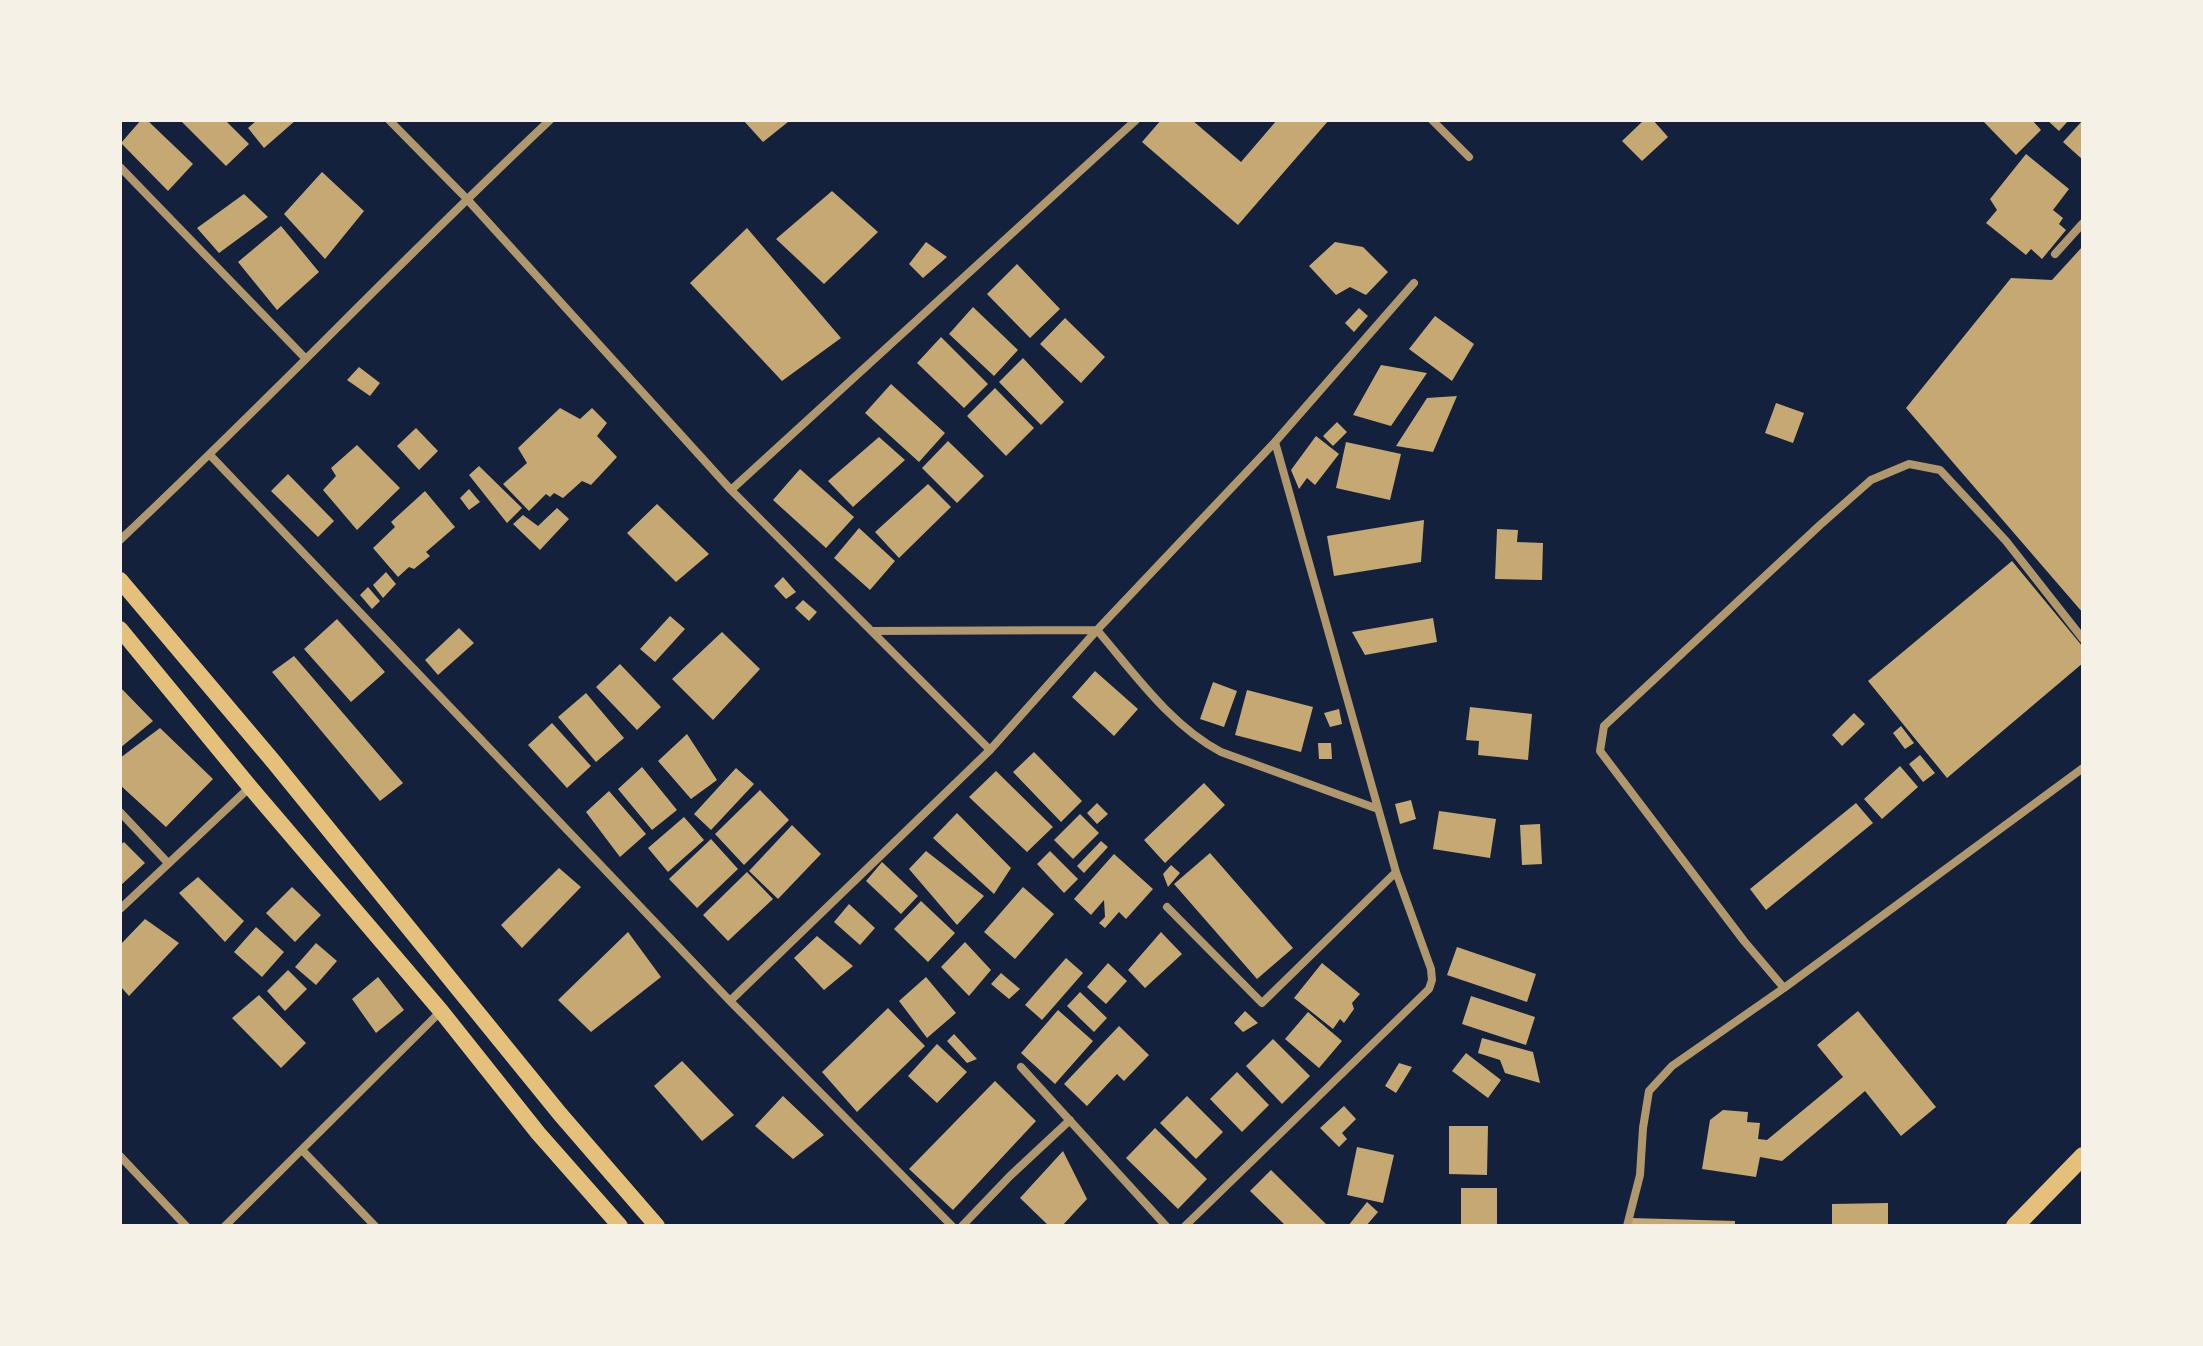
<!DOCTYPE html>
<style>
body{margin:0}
#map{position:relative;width:2203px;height:1346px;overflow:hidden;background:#14213d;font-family:Overpass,sans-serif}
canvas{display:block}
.frame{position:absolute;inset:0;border:122px solid #f6f1e7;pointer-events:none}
</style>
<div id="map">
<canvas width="2203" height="1346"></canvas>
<div class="frame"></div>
</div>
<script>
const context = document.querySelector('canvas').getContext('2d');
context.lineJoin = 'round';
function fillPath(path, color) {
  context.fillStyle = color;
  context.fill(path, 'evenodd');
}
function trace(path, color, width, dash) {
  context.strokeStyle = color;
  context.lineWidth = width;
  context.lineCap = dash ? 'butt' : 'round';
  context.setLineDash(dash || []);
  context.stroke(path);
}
const building = new Path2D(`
 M 141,120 L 147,120 L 193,164 L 168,191 L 121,143 Z
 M 180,120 L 225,120 L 249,144 L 226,166 Z
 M 257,120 L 296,120 L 264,148 L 248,128 Z
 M 743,120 L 786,120 L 788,122 L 763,142 Z
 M 1161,120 L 1192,120 L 1241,162 L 1277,120 L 1329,120 L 1238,225 L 1142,142 Z
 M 1644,120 L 1653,120 L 1668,137 L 1642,161 L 1622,141 Z
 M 1982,120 L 2032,120 L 2041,130 L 2016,155 Z
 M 2047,120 L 2069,120 L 2059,131 Z
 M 2083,120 L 2083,160 L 2063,142 Z
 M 2026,154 L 2069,189 L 2053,210 L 2063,218 L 2059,224 L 2066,230 L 2042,259 L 2031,249 L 2026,255 L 1986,223 L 1997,210 L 1990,199 Z
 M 322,172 L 364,211 L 325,259 L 284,214 Z
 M 832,191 L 878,232 L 824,284 L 776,239 Z
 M 244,194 L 268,217 L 219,253 L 197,228 Z
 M 281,226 L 319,272 L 277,310 L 238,262 Z
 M 747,228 L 841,338 L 782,381 L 690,283 Z
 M 926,242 L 947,257 L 923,278 L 909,264 Z
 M 1335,242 L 1363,247 L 1388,272 L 1366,295 L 1350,287 L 1336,295 L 1309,266 Z
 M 2083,246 L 2083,613 L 1906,408 L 2011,278 L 2052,280 Z
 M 1017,264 L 1060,309 L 1030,338 L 987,294 Z
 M 973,307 L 1018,350 L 994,376 L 949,334 Z
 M 1359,308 L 1368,316 L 1354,332 L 1345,323 Z
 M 1435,316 L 1474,344 L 1452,381 L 1409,349 Z
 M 1065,318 L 1105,357 L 1081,383 L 1040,344 Z
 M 941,337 L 988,384 L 964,408 L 917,363 Z
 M 1023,358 L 1064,402 L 1041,425 L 999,382 Z
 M 1381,365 L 1427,373 L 1391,426 L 1353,415 Z
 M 359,367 L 380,383 L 370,396 L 347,380 Z
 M 891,384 L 945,433 L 919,462 L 865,413 Z
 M 995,388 L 1034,428 L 1006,456 L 967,416 Z
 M 1457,396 L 1433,452 L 1396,446 L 1427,398 Z
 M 1776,403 L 1804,413 L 1793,443 L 1765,433 Z
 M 560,408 L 580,419 L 592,408 L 607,423 L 597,436 L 617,457 L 591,485 L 582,481 L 563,498 L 554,493 L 550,497 L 546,494 L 529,511 L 503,484 L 527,463 L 518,448 Z
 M 1337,422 L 1347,432 L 1333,446 L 1323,436 Z
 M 416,428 L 438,451 L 419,470 L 397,446 Z
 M 1316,436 L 1339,454 L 1315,485 L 1307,478 L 1299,489 L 1291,470 Z
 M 879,437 L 905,460 L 853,507 L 828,481 Z
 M 948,441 L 984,476 L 957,503 L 922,468 Z
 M 1346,442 L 1401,454 L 1390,500 L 1336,488 Z
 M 357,445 L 400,488 L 357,530 L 323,490 L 336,476 L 331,468 Z
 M 479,466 L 522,508 L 507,523 L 469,475 Z
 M 800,469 L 854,517 L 826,548 L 773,500 Z
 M 288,474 L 334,521 L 318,537 L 271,491 Z
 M 928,484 L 951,507 L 899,558 L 875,532 Z
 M 469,489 L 480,502 L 469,510 L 460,498 Z
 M 425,491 L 455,527 L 426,552 L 430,556 L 414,569 L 409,567 L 398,577 L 373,548 L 395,527 L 391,522 Z
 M 657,504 L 709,554 L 676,582 L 627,533 Z
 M 557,508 L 569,519 L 540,550 L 513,524 L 523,515 L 538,526 Z
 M 1424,520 L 1421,562 L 1334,576 L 1327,536 Z
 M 859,528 L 895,561 L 870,590 L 834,558 Z
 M 1497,529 L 1518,530 L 1517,542 L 1543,543 L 1542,580 L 1495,579 Z
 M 2012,561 L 2083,647 L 2083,663 L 1947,778 L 1868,681 Z
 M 386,572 L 396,584 L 383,598 L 373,585 Z
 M 783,577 L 796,592 L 786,599 L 774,586 Z
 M 368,587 L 380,601 L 372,609 L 360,595 Z
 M 803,600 L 817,612 L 809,621 L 795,608 Z
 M 670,616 L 685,629 L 655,662 L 640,649 Z
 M 1433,618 L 1437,642 L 1365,655 L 1352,632 Z
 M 337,619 L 385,672 L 351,702 L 304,649 Z
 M 459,628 L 474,643 L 438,675 L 425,660 Z
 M 722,632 L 760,669 L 713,720 L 672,679 Z
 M 294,656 L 403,783 L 380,801 L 272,672 Z
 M 620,664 L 661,707 L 637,730 L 596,687 Z
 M 1095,671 L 1138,709 L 1114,736 L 1072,697 Z
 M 1213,682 L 1237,691 L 1224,727 L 1200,719 Z
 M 120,687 L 153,721 L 120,748 Z
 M 1247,690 L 1313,707 L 1301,752 L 1235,735 Z
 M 586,693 L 624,738 L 596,762 L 558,717 Z
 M 1470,707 L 1532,714 L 1528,760 L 1478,755 L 1479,741 L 1466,740 Z
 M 1339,709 L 1342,724 L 1330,727 L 1324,713 Z
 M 1854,713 L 1865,724 L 1842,746 L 1832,735 Z
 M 552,723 L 591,766 L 567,788 L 528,745 Z
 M 1901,726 L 1914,743 L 1905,749 L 1893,733 Z
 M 160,728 L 213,779 L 166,827 L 120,785 L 120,758 Z
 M 687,734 L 717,780 L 691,799 L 658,761 Z
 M 1318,743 L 1331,743 L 1332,759 L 1319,759 Z
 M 1034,752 L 1082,801 L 1061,822 L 1013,772 Z
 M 1920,755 L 1935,773 L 1923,782 L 1909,764 Z
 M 1900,766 L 1918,787 L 1882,819 L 1864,799 Z
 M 642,767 L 677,810 L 652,830 L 618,789 Z
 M 736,768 L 754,784 L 711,830 L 694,814 Z
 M 996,771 L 1053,827 L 1027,852 L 969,797 Z
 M 1204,783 L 1225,805 L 1165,863 L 1144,840 Z
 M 760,790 L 789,820 L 744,865 L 715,834 Z
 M 609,791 L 646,834 L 620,857 L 586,812 Z
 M 1411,800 L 1416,819 L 1400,824 L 1395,804 Z
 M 1097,803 L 1108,814 L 1097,824 L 1087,813 Z
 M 1856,803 L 1873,823 L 1766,910 L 1750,889 Z
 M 1439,811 L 1496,819 L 1490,858 L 1433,849 Z
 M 957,813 L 1011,868 L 994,894 L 933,838 Z
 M 1080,814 L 1099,833 L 1073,859 L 1054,840 Z
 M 684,817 L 704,840 L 668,872 L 648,848 Z
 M 1540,824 L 1542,864 L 1522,865 L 1520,825 Z
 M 792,825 L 821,854 L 778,899 L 749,871 Z
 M 711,839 L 738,869 L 697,908 L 669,879 Z
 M 1101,841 L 1108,847 L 1084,873 L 1077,866 Z
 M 124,842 L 145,863 L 120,886 L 120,845 Z
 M 926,851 L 984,896 L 957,925 L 909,869 Z
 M 1050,851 L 1078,879 L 1064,893 L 1037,864 Z
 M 1210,853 L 1293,948 L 1257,979 L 1174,884 Z
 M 1114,854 L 1153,889 L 1126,919 L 1119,912 L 1105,928 L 1099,923 L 1105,917 L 1104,900 L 1091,915 L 1074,899 Z
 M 882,862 L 918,896 L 901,914 L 866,881 Z
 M 1171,865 L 1180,873 L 1168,887 L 1163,874 Z
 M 559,868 L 581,887 L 522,948 L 501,925 Z
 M 747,872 L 773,899 L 728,941 L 703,915 Z
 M 198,877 L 244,921 L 225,942 L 179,893 Z
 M 292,887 L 321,915 L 295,942 L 266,913 Z
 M 1023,887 L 1054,914 L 1015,959 L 984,932 Z
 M 921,901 L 955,933 L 928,962 L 894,929 Z
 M 849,904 L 875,928 L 860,945 L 834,922 Z
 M 145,919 L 179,943 L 129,996 L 120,986 L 120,945 Z
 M 256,927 L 284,952 L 262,977 L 234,952 Z
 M 628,932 L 661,977 L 591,1032 L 558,1000 Z
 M 1161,932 L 1182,954 L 1145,988 L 1128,970 Z
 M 817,936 L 853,966 L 824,990 L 794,958 Z
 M 965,942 L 991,970 L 969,996 L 941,967 Z
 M 316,943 L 337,961 L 316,985 L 295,967 Z
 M 1457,947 L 1536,974 L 1527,1002 L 1447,975 Z
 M 1066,958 L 1083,973 L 1042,1020 L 1025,1005 Z
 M 1108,963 L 1127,981 L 1106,1004 L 1087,987 Z
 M 1322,963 L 1360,994 L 1352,1003 L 1354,1009 L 1344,1023 L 1340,1019 L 1333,1029 L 1294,998 Z
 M 288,970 L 307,989 L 285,1011 L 267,991 Z
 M 1001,973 L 1020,989 L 1009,999 L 991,984 Z
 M 378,977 L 404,1010 L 376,1033 L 352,999 Z
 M 926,977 L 956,1013 L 927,1038 L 899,1001 Z
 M 1080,992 L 1107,1018 L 1094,1032 L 1067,1006 Z
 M 259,995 L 306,1043 L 281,1068 L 232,1018 Z
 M 1471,996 L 1535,1017 L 1526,1045 L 1462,1024 Z
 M 888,1008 L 925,1046 L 857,1112 L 822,1072 Z
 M 1058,1010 L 1093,1041 L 1055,1084 L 1021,1053 Z
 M 1245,1011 L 1258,1023 L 1243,1032 L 1234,1023 Z
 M 1858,1011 L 1936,1107 L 1901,1136 L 1865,1091 L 1782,1161 L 1760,1157 L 1756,1177 L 1702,1169 L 1710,1120 L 1723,1110 L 1748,1112 L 1747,1122 L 1760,1123 L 1758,1139 L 1767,1140 L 1843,1077 L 1817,1045 Z
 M 1308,1012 L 1342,1041 L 1319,1068 L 1285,1039 Z
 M 1119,1026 L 1149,1055 L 1124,1081 L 1117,1074 L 1087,1106 L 1064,1084 Z
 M 954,1034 L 977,1059 L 967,1063 L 947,1041 Z
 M 1482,1038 L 1533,1052 L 1540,1083 L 1505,1073 L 1500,1060 L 1478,1053 Z
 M 1273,1039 L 1310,1076 L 1282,1104 L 1246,1066 Z
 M 937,1044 L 967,1072 L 937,1103 L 908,1076 Z
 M 1466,1053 L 1501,1080 L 1488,1098 L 1452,1071 Z
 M 682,1061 L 734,1115 L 702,1141 L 654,1086 Z
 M 1399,1063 L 1412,1067 L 1396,1093 L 1385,1086 Z
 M 1237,1072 L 1269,1105 L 1242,1132 L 1210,1099 Z
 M 995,1081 L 1036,1121 L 953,1210 L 909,1169 Z
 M 783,1096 L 824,1135 L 793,1159 L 755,1126 Z
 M 1187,1096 L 1223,1132 L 1196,1159 L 1160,1123 Z
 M 1344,1106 L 1356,1119 L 1342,1133 L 1347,1139 L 1339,1147 L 1320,1128 Z
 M 1449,1126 L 1488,1126 L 1487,1175 L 1449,1174 Z
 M 1155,1128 L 1207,1179 L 1178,1209 L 1126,1158 Z
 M 1357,1147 L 1394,1155 L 1383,1203 L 1347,1195 Z
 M 1063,1151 L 1087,1199 L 1062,1226 L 1049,1226 L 1020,1198 Z
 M 1271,1170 L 1328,1226 L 1286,1226 L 1250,1191 Z
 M 1461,1188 L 1497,1188 L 1497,1226 L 1461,1226 Z
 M 1367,1202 L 1378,1212 L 1366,1226 L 1348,1226 Z
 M 1888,1203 L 1888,1226 L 1832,1226 L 1832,1204 Z
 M 1631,1218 L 1735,1221 L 1735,1226 L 1631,1226 Z`);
const minor = new Path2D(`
 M 389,120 L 466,198 L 731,490 L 990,750
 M 1432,120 L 1469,157
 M 120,167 L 306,359
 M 2055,254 L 2083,223
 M 210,455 L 730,1001 L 952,1226
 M 731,490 L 1136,120
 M 120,540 C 266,403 404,257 550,120
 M 873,631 L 1097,630 C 1134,673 1170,725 1221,752 L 1378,809
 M 120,812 L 168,863
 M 1167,907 L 1262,1003 L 1396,872
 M 120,909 L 250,787
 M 1784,988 L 1744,941 L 1600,751 L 1604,726 L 1820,525 L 1871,480 L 1909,464 L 1940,470 L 2006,541 L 2083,639
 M 730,1001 L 990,750 L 1097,630 L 1275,442 L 1414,283
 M 1021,1067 L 1166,1226
 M 302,1150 L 375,1226
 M 120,1156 L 186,1226
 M 225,1226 L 441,1011
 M 962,1226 L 1010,1176 L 1070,1120
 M 1185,1226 L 1429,989 L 1432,980 L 1431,969 L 1396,872 L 1275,442
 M 1627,1226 L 1640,1175 L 1643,1128 L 1649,1091 L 1672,1066 L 1784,988 L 2083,768`);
const secondary = new Path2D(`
 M 120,580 L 273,761 L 560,1114 L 657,1226
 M 120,629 L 250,787 L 441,1011 L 538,1133 L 620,1226`);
const primary = new Path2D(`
 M 2015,1226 L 2083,1156`);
fillPath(building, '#c6a872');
trace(minor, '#b1986c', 8);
trace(secondary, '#e5c07b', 16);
trace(primary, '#e5c07b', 18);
</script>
